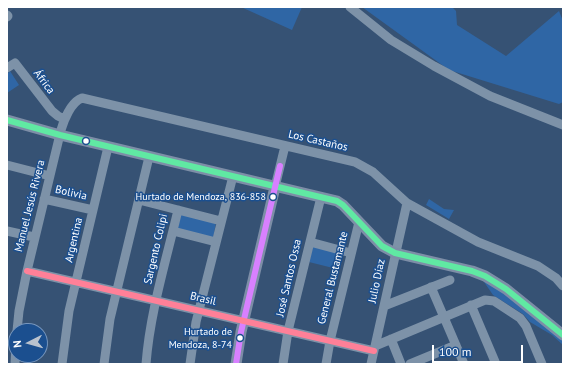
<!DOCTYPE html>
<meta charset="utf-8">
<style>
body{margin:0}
#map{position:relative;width:570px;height:371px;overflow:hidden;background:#365274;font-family:"PT Sans",sans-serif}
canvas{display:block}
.frame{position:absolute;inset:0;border:8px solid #fff;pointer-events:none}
.north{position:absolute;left:8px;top:323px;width:40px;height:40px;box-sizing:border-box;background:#1b4f8f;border:1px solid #7695bc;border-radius:50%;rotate:264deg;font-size:11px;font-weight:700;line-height:16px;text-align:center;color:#fff}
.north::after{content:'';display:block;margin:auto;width:14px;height:18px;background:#b9c2ce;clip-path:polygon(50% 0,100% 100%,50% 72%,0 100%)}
.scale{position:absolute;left:432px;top:345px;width:91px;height:18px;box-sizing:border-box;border:2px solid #fff;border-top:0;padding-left:5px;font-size:12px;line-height:14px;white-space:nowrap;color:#fff;-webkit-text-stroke:3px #1b4f8f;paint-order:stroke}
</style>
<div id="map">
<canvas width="570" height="371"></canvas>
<div class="frame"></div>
<div class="north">N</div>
<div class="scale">100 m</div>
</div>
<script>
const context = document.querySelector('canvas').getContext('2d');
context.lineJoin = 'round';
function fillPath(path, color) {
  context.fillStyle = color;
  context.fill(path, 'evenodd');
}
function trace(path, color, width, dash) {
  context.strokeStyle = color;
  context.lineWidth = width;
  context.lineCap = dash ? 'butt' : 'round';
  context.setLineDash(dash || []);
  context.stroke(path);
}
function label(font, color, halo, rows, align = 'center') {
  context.font = font + ' "PT Sans",sans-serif';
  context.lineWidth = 3;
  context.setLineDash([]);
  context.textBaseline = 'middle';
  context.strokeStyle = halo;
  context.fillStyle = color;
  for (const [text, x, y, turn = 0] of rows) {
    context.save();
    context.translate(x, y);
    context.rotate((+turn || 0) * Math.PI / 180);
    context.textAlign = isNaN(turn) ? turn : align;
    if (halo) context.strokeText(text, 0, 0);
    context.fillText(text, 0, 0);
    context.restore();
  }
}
const green = new Path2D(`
 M 241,7 L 302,7 L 292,30 Z
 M 362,7 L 452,7 L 456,11 L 457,25 L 506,56 L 559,11 L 563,21 L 563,102 L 559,104 L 449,70 Z
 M 10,71 L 19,85 L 7,93 L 7,74 Z
 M 429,199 L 444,209 L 454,210 L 449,219 L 426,205 Z
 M 181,214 L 216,222 L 213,239 L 177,231 Z
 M 313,246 L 340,252 L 337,269 L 309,262 Z
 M 482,279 L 491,283 L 563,340 L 563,345 L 552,335 L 530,322 L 523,314 L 493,295 Z`);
const minor = new Path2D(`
 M 350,7 L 391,40 L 434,66 L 490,96 L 563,125
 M 7,15 L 8,16 L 7,17
 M 7,68 L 15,63 L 52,111 L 58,116 L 64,119
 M 7,165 L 50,176
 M 275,187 L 285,146
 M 44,199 L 93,210
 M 139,200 L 221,221
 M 7,231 L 34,237
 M 173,231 L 216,242
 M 310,242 L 351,253
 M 27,271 L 374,351
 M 431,287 L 464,364
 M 471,305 L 496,364
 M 384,306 L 450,280
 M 17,331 L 19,311 L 27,271 L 61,130 C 64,120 71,102 82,98 L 355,162 L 373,172 L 407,203 L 478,242 L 538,266 L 556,278 L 563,286
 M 391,339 L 401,364
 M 375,346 L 485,300 L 494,301 L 520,318 L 526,326 L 542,364
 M 15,364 L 16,341
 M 62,364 L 69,311 L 108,147
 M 104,364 L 110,319 L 149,157
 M 146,364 C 150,312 166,261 178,210
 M 190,364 L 196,322 L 233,176
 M 283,364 L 288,331 L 321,197
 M 326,364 L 330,341 L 359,222
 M 371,364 L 407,203
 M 410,364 L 456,345`);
const major = new Path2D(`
 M 7,120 L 60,135 L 337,201 L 343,205 L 382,246 L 395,253 L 472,271 L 485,276 L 506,289 L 563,335
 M 236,364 L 241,332 L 275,187`);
const bus1 = new Path2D(`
 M 7,120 L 60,135 L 337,201 L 343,205 L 382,246 L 395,253 L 472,271 L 485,276 L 506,289 L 563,335`);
const bus2 = new Path2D(`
 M 236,364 L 241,332 L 280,166`);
const bus3 = new Path2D(`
 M 27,271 L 374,351`);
const markers = [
 [86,141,3.5,"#fff"],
 [273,197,3.5,"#fff"],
 [240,338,3.5,"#fff"]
];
const busNames = [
 ["Hurtado de Mendoza, 836-858",266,197],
 ["Hurtado de",232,332],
 ["Mendoza, 8-74",232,345]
];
const streetNames = [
 ["África",44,82,53],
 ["Los Castaños",318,141,13],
 ["Bolivia",71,193,13],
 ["Manuel Jesús Rivera",30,206,-76],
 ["Argentina",74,240,-77],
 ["Sargento Colipi",156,249,-77],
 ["José Santos Ossa",289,278,-77],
 ["General Bustamante",333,278,-76],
 ["Julio Díaz",377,281,-78],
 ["Brasil",203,299,13]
];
fillPath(green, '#2f66a5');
trace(minor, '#7d92a8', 9);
trace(major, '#7d8ea7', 11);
trace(bus1, '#60e9a3', 6);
trace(bus2, '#d880ff', 6);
trace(bus3, '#ff8098', 6);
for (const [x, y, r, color] of markers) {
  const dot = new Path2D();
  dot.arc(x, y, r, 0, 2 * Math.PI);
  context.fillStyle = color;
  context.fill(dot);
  trace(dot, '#1b4f8f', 1.5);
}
label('10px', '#fff', '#1b4f8f', busNames, 'right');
label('11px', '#fff', '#1b4f8f', streetNames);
</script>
